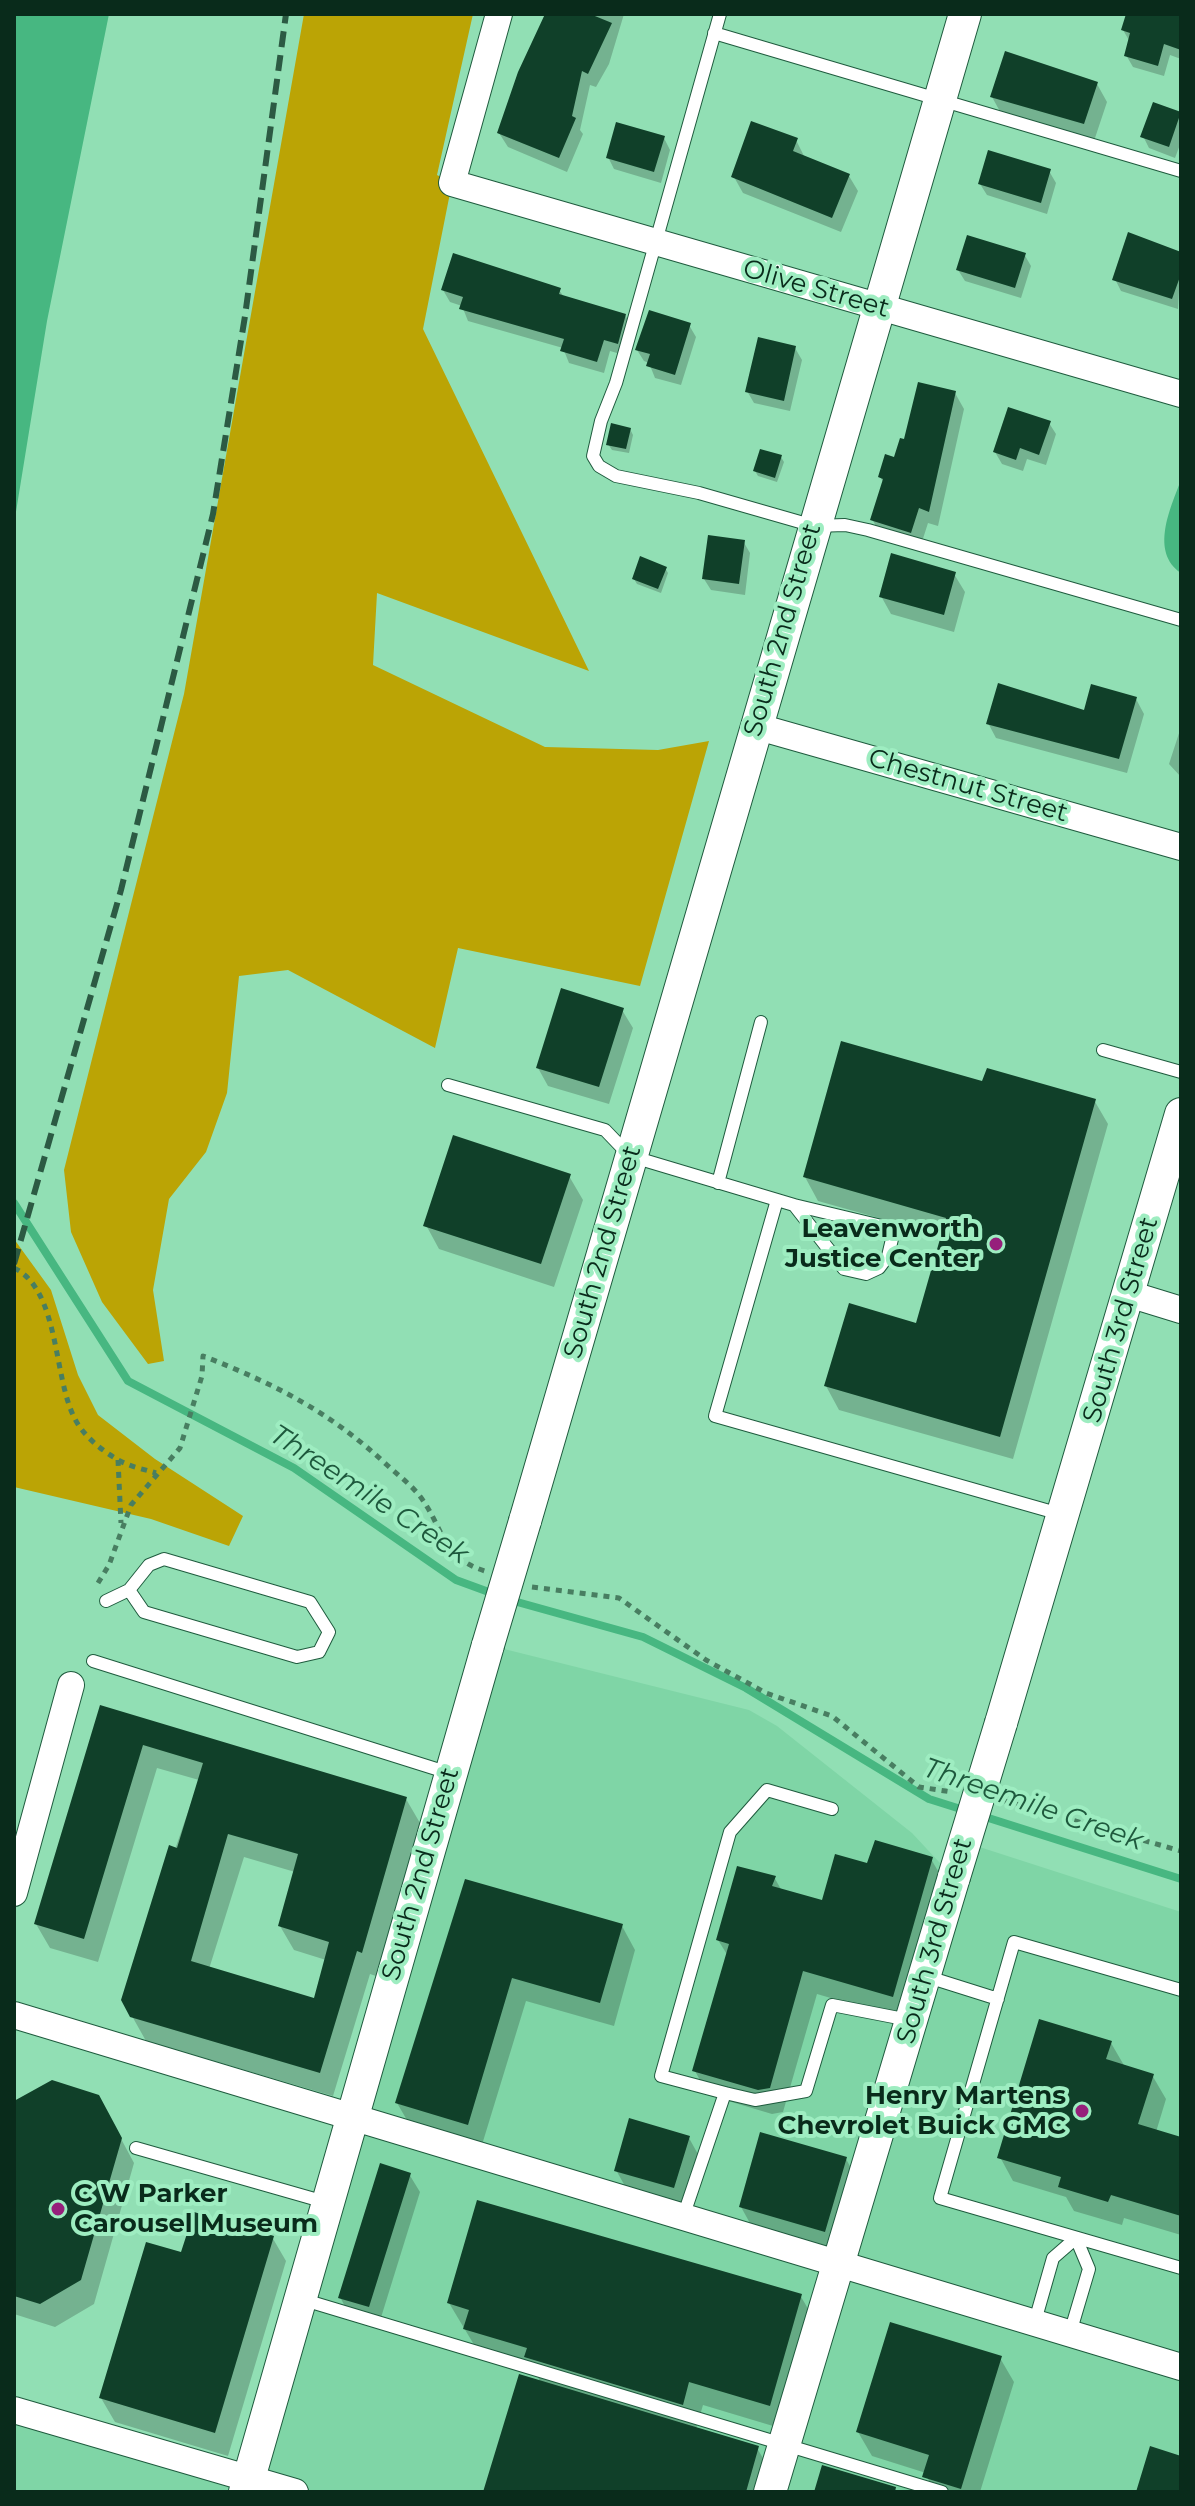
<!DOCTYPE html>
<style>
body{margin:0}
#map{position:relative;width:1195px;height:2506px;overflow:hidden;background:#91dfb4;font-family:Montserrat,sans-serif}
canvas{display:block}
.frame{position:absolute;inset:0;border:16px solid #092b1b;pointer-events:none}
</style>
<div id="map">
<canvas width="1195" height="2506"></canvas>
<div class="frame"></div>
</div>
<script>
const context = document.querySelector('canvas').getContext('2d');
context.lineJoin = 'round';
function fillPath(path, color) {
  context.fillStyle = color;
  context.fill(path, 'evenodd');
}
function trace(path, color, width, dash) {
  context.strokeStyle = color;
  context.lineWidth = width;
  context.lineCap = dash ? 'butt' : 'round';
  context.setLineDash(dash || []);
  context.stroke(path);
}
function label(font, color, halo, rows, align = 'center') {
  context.font = font + ' Montserrat,sans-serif';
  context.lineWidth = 8;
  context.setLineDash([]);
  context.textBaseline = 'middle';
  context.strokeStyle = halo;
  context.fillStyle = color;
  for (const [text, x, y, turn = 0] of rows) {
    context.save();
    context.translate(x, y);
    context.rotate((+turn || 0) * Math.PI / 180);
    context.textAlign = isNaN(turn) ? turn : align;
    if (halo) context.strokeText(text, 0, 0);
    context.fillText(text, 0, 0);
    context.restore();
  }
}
const built = new Path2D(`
 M 488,1645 L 749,1710 L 777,1726 L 912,1833 L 953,1877 L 964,1842 L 1181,1912 L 1181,2492 L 14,2492 L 14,2410 L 249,2478 Z`);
const green = new Path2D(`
 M 304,14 L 473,14 L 437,175 L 452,183 L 423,329 L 589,671 L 377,593 L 373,665 L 545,747 L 658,750 L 709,741 L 640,986 L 458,948 L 435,1048 L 288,970 L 239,976 L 227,1093 L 206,1152 L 169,1199 L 153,1290 L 164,1361 L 148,1364 L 102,1302 L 71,1232 L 64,1170 L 184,694 Z
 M 14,1239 L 51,1290 L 78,1375 L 98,1415 L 155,1459 L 243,1516 L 229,1546 L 151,1519 L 14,1487 Z`);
const water = new Path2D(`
 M 14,14 L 109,14 L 47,321 L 14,524 Z
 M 1181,480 L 1181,573 C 1150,552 1170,509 1181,480 Z`);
const shadow = new Path2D(`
 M 547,14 L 624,14 L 609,64 L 596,87 L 590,85 L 580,130 L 583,134 L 567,172 L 508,147 L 499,133 Z
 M 1128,14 L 1181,14 L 1181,59 L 1170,55 L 1164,76 L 1133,67 L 1126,55 L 1130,42 L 1123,30 Z
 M 1097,84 L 1107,102 L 1094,141 L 1002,115 L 992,97 Z
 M 1180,114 L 1181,142 L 1175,158 L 1149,148 L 1143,136 Z
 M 664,138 L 670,150 L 661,183 L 614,169 L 608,157 Z
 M 796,140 L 805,158 L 849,176 L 858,191 L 841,232 L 743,193 L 734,177 Z
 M 1049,171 L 1056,183 L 1047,214 L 987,195 L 980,184 Z
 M 1024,254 L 1031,266 L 1021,298 L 965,281 L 958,270 Z
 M 1181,254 L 1178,309 L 1121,291 L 1115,279 Z
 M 443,290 L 559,290 L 564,297 L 625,315 L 632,327 L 624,355 L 610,351 L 604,373 L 569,363 L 563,348 L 468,321 L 462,306 L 450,302 Z
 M 689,325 L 696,337 L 681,385 L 655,378 L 649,363 L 644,361 L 637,350 Z
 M 795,348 L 802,360 L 790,411 L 754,403 L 747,391 Z
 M 955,393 L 964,409 L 938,526 L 928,523 L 920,548 L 881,535 L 872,519 L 884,483 L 880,477 L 906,442 Z
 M 1049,423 L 1056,434 L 1046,465 L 1027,459 L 1023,471 L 1002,464 L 995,452 Z
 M 630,429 L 633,435 L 629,453 L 612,450 L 608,444 Z
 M 781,457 L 784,462 L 777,482 L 758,476 L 755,471 Z
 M 743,541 L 750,553 L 745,595 L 711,590 L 704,579 Z
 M 665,568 L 668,573 L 661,593 L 637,584 L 634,579 Z
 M 954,574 L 965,592 L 954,632 L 891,614 L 881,596 Z
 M 1136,699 L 1144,714 L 1127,773 L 996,738 L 988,723 L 1085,712 Z
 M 1181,727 L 1181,777 L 1169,764 Z
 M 622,1010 L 633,1028 L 609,1104 L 548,1086 L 538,1068 Z
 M 984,1084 L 1094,1100 L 1108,1124 L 1013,1459 L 839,1410 L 826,1386 L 918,1325 L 943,1236 L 818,1201 L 805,1177 Z
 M 569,1176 L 583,1200 L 554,1287 L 439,1249 L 426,1225 Z
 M 102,1707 L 406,1799 L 420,1823 L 376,1976 L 370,1974 L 333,2096 L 146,2041 L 123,2000 L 199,1780 L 157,1768 L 98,1962 L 50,1948 L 36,1924 ZM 244,1857 L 295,1872 L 280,1926 L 294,1950 L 326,1960 L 315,2000 L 209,1969 Z
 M 931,1859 L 945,1883 L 906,2020 L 817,1994 L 783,2112 L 772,2114 L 708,2095 L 695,2071 L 728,1956 L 718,1940 L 774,1877 L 782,1891 L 823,1903 L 868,1866 Z
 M 622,1926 L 635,1950 L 614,2026 L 526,2001 L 481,2148 L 411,2127 L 397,2103 L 439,1975 Z
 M 1111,2043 L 1125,2067 L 1152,2075 L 1166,2099 L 1156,2132 L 1181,2139 L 1181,2235 L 1124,2218 L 1122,2225 L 1074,2211 L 1066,2197 L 1013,2181 L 1000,2157 Z
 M 14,2104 L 112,2122 L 134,2163 L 94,2304 L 55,2327 L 14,2314 Z
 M 689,2138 L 699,2156 L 684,2205 L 626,2188 L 616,2170 Z
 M 846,2159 L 856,2177 L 835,2249 L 751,2225 L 741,2207 Z
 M 409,2174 L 420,2192 L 379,2324 L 350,2316 L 340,2297 Z
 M 272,2237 L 286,2261 L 228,2456 L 115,2422 L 101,2398 L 183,2255 Z
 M 800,2295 L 814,2319 L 783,2429 L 703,2405 L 696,2429 L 757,2448 L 771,2472 L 765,2492 L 486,2492 L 541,2383 L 533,2368 L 479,2353 L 449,2303 Z
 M 1000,2358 L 1014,2382 L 980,2492 L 933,2492 L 926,2473 L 872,2456 L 858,2432 Z`);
const stream = new Path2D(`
 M 14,1203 L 128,1381 L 294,1468 L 456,1580 L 497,1595
 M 510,1600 L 643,1637 L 746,1688 L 929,1799 L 967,1811
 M 979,1815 L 1181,1879`);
const building = new Path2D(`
 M 545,14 L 590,14 L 612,23 L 588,74 L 582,71 L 572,116 L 576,118 L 559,158 L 497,133 L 518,72 Z
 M 1126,14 L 1181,14 L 1181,50 L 1164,44 L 1158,66 L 1124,56 L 1130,33 L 1121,30 Z
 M 1005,51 L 1098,82 L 1084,124 L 990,97 Z
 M 1153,102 L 1181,112 L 1169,147 L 1140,137 Z
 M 751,121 L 798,138 L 793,151 L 850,174 L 832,218 L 731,177 Z
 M 616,122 L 665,136 L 654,172 L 606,158 Z
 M 988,150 L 1051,169 L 1041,203 L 978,184 Z
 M 1128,232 L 1181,252 L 1181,274 L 1172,299 L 1112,280 Z
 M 967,235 L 1026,253 L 1015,288 L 956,270 Z
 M 453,253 L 561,288 L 559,294 L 626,314 L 618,344 L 604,340 L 597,362 L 560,351 L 564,339 L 459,309 L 463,297 L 441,290 Z
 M 649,310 L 691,323 L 675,375 L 646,366 L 650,354 L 635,350 Z
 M 758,337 L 796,346 L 784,401 L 745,392 Z
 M 918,382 L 956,391 L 929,512 L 919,508 L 911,533 L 870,520 L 883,479 L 878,477 L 885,454 L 894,457 L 900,438 L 904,439 Z
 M 1008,407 L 1051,421 L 1039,455 L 1020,448 L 1016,460 L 993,452 Z
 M 611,423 L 631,428 L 626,449 L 606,445 Z
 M 760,449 L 782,455 L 775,478 L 753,471 Z
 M 708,535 L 745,540 L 739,584 L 702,579 Z
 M 891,553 L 956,572 L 944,615 L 879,597 Z
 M 640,556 L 667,567 L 658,589 L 632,579 Z
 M 998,683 L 1084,710 L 1091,684 L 1137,697 L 1119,759 L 986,724 Z
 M 561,988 L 624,1008 L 599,1087 L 536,1068 Z
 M 841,1041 L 982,1081 L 987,1068 L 1096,1099 L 1000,1437 L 824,1386 L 849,1303 L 916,1323 L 946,1218 L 803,1177 Z
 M 453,1135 L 571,1174 L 541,1264 L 423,1226 Z
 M 100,1705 L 407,1797 L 362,1953 L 357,1951 L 320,2073 L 130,2017 L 121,2000 L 169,1845 L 177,1848 L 203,1763 L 143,1745 L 84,1939 L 34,1924 ZM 228,1834 L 298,1854 L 278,1926 L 329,1942 L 314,1998 L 191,1961 Z
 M 875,1840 L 933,1857 L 893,1997 L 803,1971 L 770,2088 L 758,2090 L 692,2071 L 729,1944 L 716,1940 L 737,1866 L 776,1876 L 772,1886 L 822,1900 L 835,1854 L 867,1863 Z
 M 465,1879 L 623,1924 L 600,2003 L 512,1978 L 468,2125 L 395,2103 Z
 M 1039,2019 L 1112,2041 L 1106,2059 L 1154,2074 L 1138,2124 L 1181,2137 L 1181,2216 L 1111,2195 L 1108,2202 L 1058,2187 L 1061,2177 L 997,2158 Z
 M 52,2080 L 99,2095 L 122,2138 L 81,2280 L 40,2304 L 14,2296 L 14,2101 Z
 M 629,2118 L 690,2136 L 674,2188 L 614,2171 Z
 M 760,2132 L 847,2157 L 825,2232 L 739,2207 Z
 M 380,2163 L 411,2173 L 369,2307 L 338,2298 Z
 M 477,2200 L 802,2294 L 770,2406 L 689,2382 L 683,2405 L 524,2357 L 527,2348 L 463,2329 L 469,2310 L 447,2303 Z
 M 194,2212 L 274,2236 L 215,2433 L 99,2398 L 146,2242 L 181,2252 Z
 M 890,2322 L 1002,2356 L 961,2489 L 922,2477 L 929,2455 L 856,2432 Z
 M 519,2374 L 759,2446 L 746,2492 L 483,2492 Z
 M 1150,2446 L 1181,2456 L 1181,2492 L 1136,2492 Z
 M 822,2465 L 896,2487 L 895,2492 L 814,2492 Z`);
const path = new Path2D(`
 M 14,1268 C 60,1290 53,1378 75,1419 C 83,1435 100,1449 115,1458 C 127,1466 143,1469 156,1473
 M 118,1460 L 121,1523
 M 98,1583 L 109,1565 L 131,1505 L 180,1448 L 202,1376 L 203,1356 C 275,1384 330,1412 387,1465 C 398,1475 410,1484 419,1495 C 444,1527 440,1557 485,1571
 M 532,1587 L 619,1598 L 706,1660 L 766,1693 L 832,1716 L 919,1787 L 952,1792
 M 1005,1801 L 1181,1851`);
const service = new Path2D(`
 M 720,14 L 616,383 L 601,421 L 593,456 L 599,466 L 616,476 L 699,493 L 814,526 L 845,525 L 868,530 L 1181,620
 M 714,33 L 1181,171
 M 1103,1050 L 1181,1072
 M 448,1085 L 605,1130 L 630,1156 L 794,1205 L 844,1269 L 866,1274 L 879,1268 L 888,1256 L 892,1239 L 886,1227 L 794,1205
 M 718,1183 L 761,1022
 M 777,1200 L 715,1416 L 1060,1514
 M 106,1601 L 129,1590 L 149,1565 L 164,1559 L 310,1602 L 329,1632 L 319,1652 L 297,1657 L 144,1612 L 129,1590
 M 93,1661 L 449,1773
 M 925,1976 L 998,1999
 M 1181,1990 L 1014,1942 L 940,2198 L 1181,2268
 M 725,2093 L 755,2100 L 806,2091 L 832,2005 L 909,2020
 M 136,2148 L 325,2202
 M 683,2217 L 725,2093 L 661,2076 L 730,1832 L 767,1790 L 832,1809
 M 301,2299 L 942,2492
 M 1035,2321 L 1053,2258 L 1076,2238
 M 1070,2333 L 1089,2269 L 1076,2238`);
const minor = new Path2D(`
 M 499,14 L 452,183 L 1181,394
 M 755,726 L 1181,847
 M 1129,1294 L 1181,1310
 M 14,1893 L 71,1685
 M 14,2015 L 1181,2367
 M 14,2410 L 295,2492`);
const tertiary = new Path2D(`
 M 525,1521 L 965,14
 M 1001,1723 L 1181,1114
 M 245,2492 L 488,1645
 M 770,2492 L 954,1877`);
const rail = new Path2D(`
 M 14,1264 L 121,890 L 213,514 L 245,316 L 286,14`);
const tertiaryBridge = new Path2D(`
 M 488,1645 L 525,1521
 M 954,1877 L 1001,1723`);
const markers = [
 [996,1244,8,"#961f7b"],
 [1082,2111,8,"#961f7b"],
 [58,2209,8,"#961f7b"]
];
const streetNames = [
 ["Olive Street",816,289,16],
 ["South 2nd Street",783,630,-74],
 ["Chestnut Street",968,786,16],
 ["South 2nd Street",603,1252,-74],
 ["South 3rd Street",1121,1320,-74],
 ["South 2nd Street",421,1874,-74],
 ["South 3rd Street",935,1941,-74]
];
const poiNames = [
 ["Leavenworth",980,1229],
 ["Justice Center",980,1259],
 ["Henry Martens",1066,2096],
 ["Chevrolet Buick GMC",1066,2126],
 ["C W Parker",74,2194,"left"],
 ["Carousel Museum",74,2224,"left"]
];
const waterNames = [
 ["Threemile Creek",369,1495,33],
 ["Threemile Creek",1033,1805,19]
];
fillPath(built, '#7fd5a6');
fillPath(green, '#bba405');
fillPath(water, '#47b781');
fillPath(shadow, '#0003');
trace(stream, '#47b781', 8);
fillPath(building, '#104029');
trace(service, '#1f5b3e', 14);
trace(minor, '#1f5b3e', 28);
trace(tertiary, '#1f5b3e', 34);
trace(path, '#487e61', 5, [6, 6]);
trace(service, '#fff', 12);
trace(minor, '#fff', 26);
trace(tertiary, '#fff', 32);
trace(rail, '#2c5a43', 6, [16, 8]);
trace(tertiaryBridge, '#1f5b3e', 34, []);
trace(tertiaryBridge, '#fff', 32);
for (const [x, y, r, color] of markers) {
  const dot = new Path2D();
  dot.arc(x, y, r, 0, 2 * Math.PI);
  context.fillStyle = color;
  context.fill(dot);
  trace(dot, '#9eedc1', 3);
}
label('26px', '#092b1b', '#9eedc1', streetNames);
label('bold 26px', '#092b1b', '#9eedc1', poiNames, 'right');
label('italic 28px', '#1e593d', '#9eedc1', waterNames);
</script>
